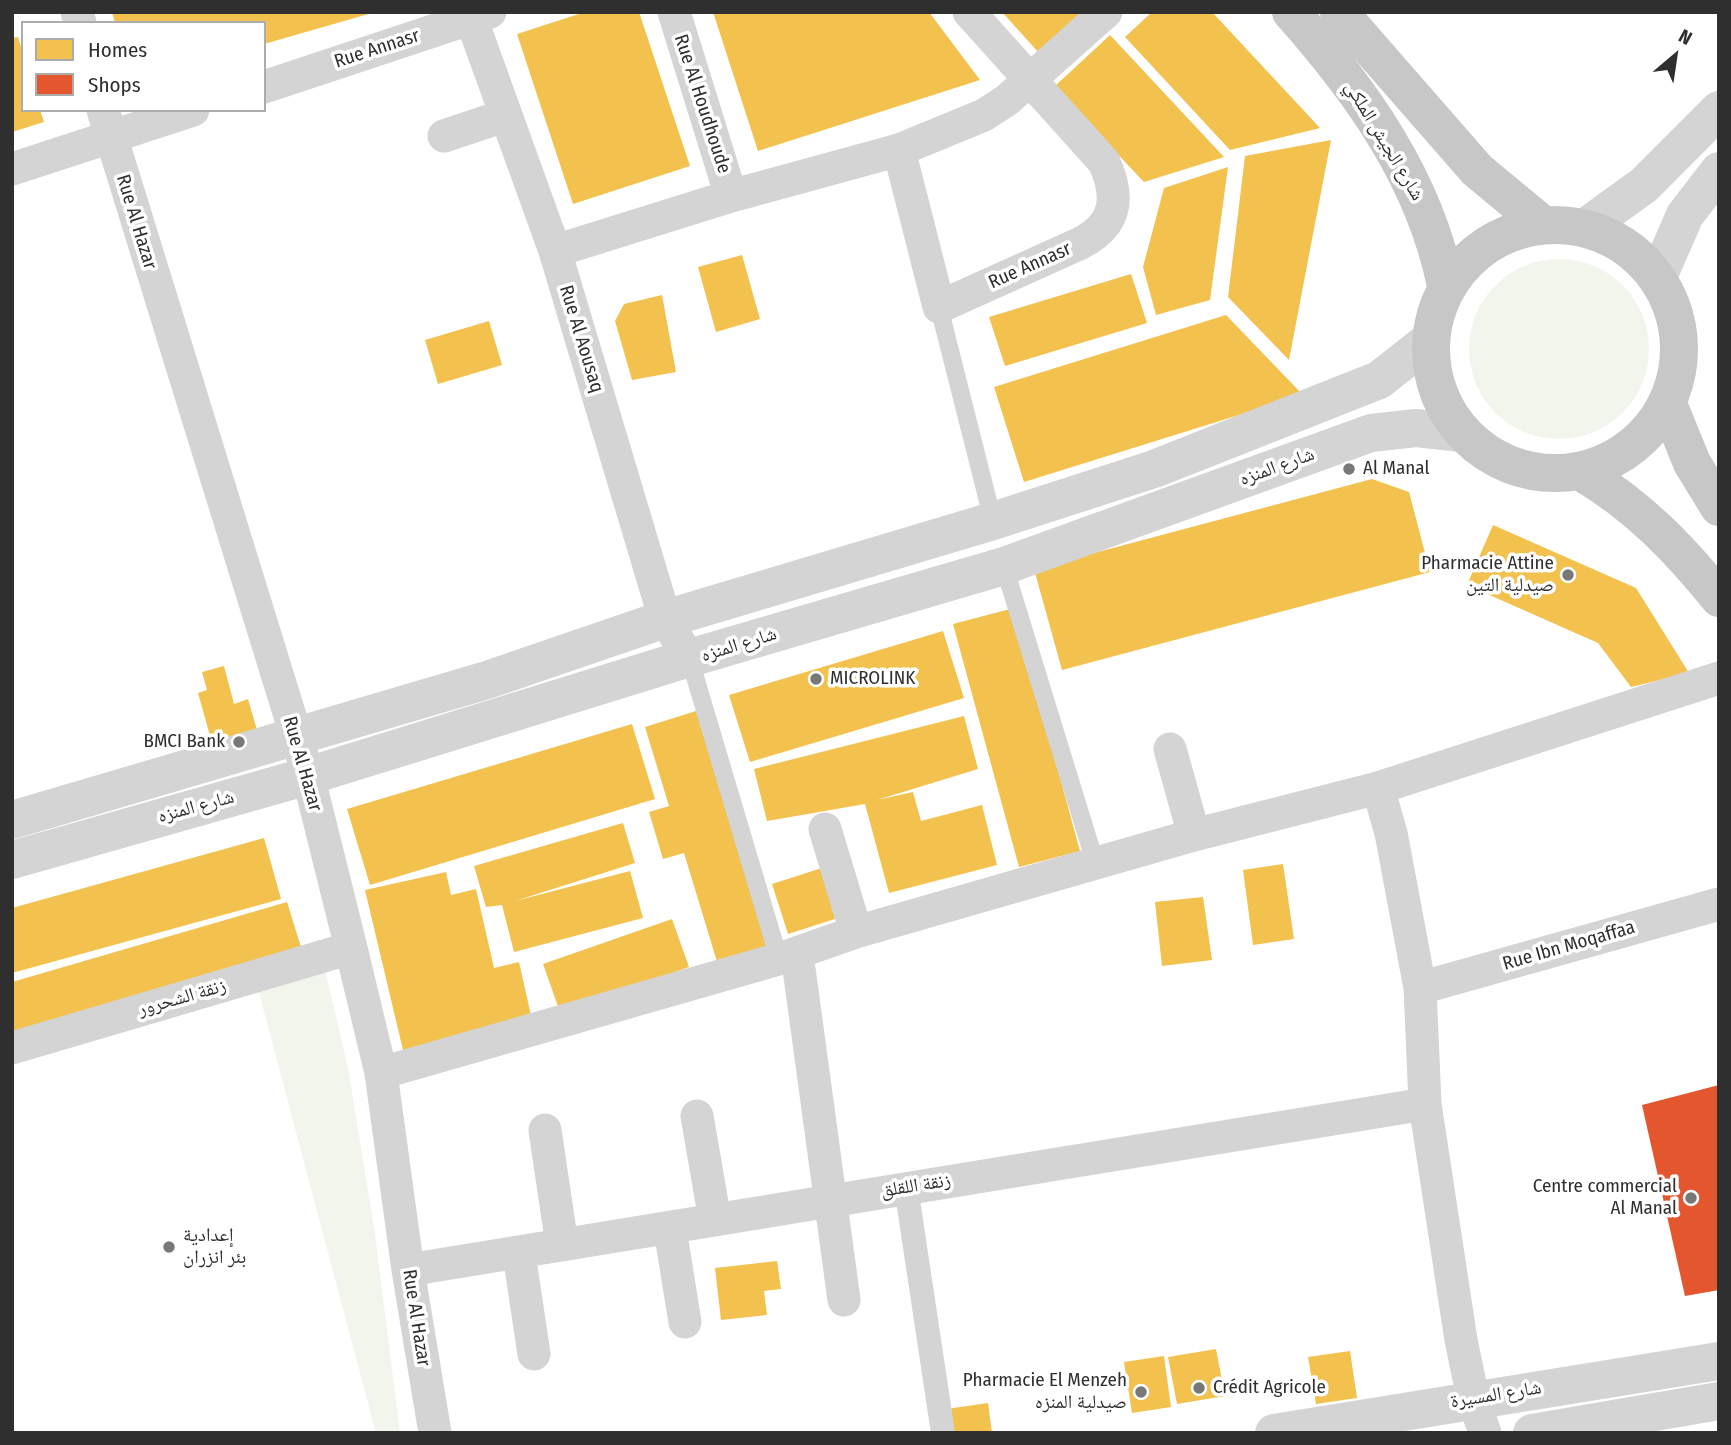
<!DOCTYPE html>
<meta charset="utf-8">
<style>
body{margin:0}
#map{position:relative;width:1731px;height:1445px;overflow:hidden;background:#fff;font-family:"Fira Sans Condensed",sans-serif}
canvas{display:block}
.frame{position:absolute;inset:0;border:14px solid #2f2f2f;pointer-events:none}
.legend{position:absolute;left:21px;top:21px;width:245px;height:91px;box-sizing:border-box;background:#fff;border:2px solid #acacac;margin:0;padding:9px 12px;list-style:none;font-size:21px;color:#2f2f2f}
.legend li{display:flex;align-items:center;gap:14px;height:35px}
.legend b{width:35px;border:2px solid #acacac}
.north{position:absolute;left:1640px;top:21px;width:70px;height:70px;-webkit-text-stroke:5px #fff;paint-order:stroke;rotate:29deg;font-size:19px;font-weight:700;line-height:28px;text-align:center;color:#2f2f2f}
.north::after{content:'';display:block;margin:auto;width:24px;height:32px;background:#2f2f2f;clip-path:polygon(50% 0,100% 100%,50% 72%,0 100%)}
</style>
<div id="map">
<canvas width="1731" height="1445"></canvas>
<div class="frame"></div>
<ul class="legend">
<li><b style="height:19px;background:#f2c14e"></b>Homes</li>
<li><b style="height:19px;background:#e4572e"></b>Shops</li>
</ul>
<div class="north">N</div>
</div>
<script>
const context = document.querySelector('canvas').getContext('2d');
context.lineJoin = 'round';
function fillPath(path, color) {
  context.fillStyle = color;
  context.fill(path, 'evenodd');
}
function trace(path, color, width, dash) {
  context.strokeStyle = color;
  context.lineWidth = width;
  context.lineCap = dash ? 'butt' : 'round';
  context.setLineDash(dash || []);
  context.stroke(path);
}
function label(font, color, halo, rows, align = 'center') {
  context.font = font + ' "Fira Sans Condensed","Noto Naskh Arabic",sans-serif';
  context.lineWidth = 7;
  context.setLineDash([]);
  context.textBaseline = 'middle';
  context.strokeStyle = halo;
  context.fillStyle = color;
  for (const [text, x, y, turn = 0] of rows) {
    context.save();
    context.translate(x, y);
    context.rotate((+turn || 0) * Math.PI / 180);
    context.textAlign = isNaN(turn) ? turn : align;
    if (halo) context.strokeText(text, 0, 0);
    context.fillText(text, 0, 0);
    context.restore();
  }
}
const green = new Path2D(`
 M1469 349a90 90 0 1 1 180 0a90 90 0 1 1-180 0Z
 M 325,970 L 348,1068 L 375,1234 L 400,1433 L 376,1433 L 258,989 Z`);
const homes = new Path2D(`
 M 112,12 L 372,12 L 372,13 L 264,44 L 264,23 L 115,23 Z
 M 585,12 L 639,12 L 690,166 L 573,204 L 517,34 Z
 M 713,12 L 929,12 L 980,80 L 758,151 Z
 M 1002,12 L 1083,12 L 1039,53 Z
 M 1152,12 L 1212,12 L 1320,128 L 1230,150 L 1125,37 Z
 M 1110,35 L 1224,157 L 1144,182 L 1054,87 Z
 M 18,37 L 23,54 L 23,110 L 40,110 L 44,122 L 12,132 L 12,38 Z
 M 1331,140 L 1289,360 L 1228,297 L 1245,156 Z
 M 1228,167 L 1210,300 L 1156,315 L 1143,267 L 1164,188 Z
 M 742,255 L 760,319 L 716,332 L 698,267 Z
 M 1131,274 L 1147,323 L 1005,366 L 989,317 Z
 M 662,295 L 676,372 L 632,380 L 615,321 L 624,304 Z
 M 1226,315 L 1303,395 L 1024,482 L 994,387 Z
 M 489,321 L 502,365 L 438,384 L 425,340 Z
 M 1372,479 L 1409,492 L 1430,572 L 1062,670 L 1034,569 Z
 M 1493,525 L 1636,588 L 1689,673 L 1631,687 L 1598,643 L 1467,585 Z
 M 1014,608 L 1080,851 L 1019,867 L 953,624 Z
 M 943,631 L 964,698 L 750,762 L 729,695 Z
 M 224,666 L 234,704 L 248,699 L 261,744 L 216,757 L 198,693 L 207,690 L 202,672 Z
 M 696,711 L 770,949 L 718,965 L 684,853 L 663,859 L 649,812 L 669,806 L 645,727 Z
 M 964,716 L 978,769 L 877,800 L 913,792 L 921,821 L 982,805 L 997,865 L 889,893 L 865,804 L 767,821 L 754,769 Z
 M 632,724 L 655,799 L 370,885 L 347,809 Z
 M 623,823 L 635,863 L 515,901 L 630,871 L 643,918 L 514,952 L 502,905 L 486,907 L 474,866 Z
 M 264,838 L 281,899 L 12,973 L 12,908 Z
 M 1283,864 L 1294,939 L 1253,945 L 1243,870 Z
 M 825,867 L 841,917 L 788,934 L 772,884 Z
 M 446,872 L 451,895 L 476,889 L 494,968 L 519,962 L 532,1020 L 403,1050 L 365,890 Z
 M 1203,897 L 1212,960 L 1162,966 L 1155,902 Z
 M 287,902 L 301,947 L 12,1032 L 12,982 Z
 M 672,919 L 689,967 L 560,1012 L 543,964 Z
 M 777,1261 L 781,1289 L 764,1291 L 767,1315 L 721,1320 L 715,1268 Z
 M 1216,1349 L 1225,1396 L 1177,1404 L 1168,1357 Z
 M 1350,1351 L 1357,1398 L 1316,1404 L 1308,1357 Z
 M 1164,1356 L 1171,1407 L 1132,1413 L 1124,1362 Z
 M 988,1403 L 992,1433 L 949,1433 L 946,1409 Z`);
const shops = new Path2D(`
 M 1719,1085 L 1719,1290 L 1685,1296 L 1642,1105 Z`);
const service = new Path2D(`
 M 939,307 L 993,521
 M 1004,566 L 1096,865
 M 690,660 L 779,959`);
const pedestrian = new Path2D(`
 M 906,1187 L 943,1433`);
const minor = new Path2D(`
 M 77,12 L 80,23
 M 674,12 L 731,196
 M 471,18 L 555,251 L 665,619 L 690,660
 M 264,87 L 490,12
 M 103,110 L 307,771 L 351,948 L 381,1073 L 408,1270 L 435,1433
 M 444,136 L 504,116
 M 899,150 L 939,307 L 1081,243 C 1117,224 1120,197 1104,162 L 969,12
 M 12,169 L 193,110
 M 555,251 L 731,196 L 899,150 L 984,115 L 1007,100 L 1106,12
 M 1170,749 L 1194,835
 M 1378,788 L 1391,833 L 1420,988 L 1425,1104 L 1461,1340 L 1473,1398 L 1485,1433
 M 825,829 L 856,932
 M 797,954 L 844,1300
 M 1420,988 L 1719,904
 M 12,1048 L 351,948
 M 381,1073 L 779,959 L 856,932 L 1194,835 L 1378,788 L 1719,678
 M 697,1116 L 715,1220
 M 545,1130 L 562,1245
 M 670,1229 L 685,1322
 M 519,1254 L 534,1354
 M 408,1270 L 1425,1104`);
const tertiary = new Path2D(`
 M 1586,227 L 1644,185 L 1719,110
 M 1658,277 L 1685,215 L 1719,171
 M 12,820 L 487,680 L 665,619 L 993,521 L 1154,469 L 1379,380 L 1430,340
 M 12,860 L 308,776 L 676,662 L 1004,566 L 1371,433 L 1416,428 L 1462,433
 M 1274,1433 L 1719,1361
 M 1532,1433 L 1719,1401`);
const primary = new Path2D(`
 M 1291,12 C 1362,92 1425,180 1446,286
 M 1339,12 L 1477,170 L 1542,224
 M1431 349a124 124 0 1 1 248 0a124 124 0 1 1-248 0Z
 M 1668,404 L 1692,463 L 1719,507
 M 1581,472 C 1637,505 1679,548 1719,598`);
const markers = [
 [1349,469,7,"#787878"],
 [1568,575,7,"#787878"],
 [816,679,7,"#787878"],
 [239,742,7,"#787878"],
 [1691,1198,7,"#787878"],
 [169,1247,7,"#787878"],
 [1199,1388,7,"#787878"],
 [1141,1392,7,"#787878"]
];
const streetNames = [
 ["Rue Annasr",377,49,-18],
 ["Rue Al Houdhoude",702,104,72],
 ["شارع الجيش الملكي",1384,141,59],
 ["Rue Al Hazar",136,222,73],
 ["Rue Annasr",1030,266,-24],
 ["Rue Al Aousaq",581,339,73],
 ["شارع المنزه",1277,467,-20],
 ["شارع المنزه",739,645,-17],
 ["Rue Al Hazar",302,764,74],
 ["شارع المنزه",196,807,-15],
 ["Rue Ibn Moqaffaa",1569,946,-16],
 ["زنقة الشحرور",182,998,-16],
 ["زنقة اللقلق",916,1186,-9],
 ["Rue Al Hazar",416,1318,81],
 ["شارع المسيرة",1496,1395,-9]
];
const poiNames = [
 ["Al Manal",1363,469],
 ["Pharmacie Attine",1554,564,"right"],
 ["صيدلية التين",1554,586,"right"],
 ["MICROLINK",830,679],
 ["BMCI Bank",225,742,"right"],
 ["Centre commercial",1677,1187,"right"],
 ["Al Manal",1677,1209,"right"],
 ["إعدادية",183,1236],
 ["بئر انزران",183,1258],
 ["Pharmacie El Menzeh",1127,1381,"right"],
 ["صيدلية المنزه",1127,1403,"right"],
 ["Crédit Agricole",1213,1388]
];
fillPath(green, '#f2f5ec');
fillPath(homes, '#f2c14e');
fillPath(shops, '#e4572e');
trace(service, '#d4d4d4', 18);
trace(pedestrian, '#d4d4d4', 24);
trace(minor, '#d4d4d4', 33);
trace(tertiary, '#d4d4d4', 38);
trace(primary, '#c7c7c7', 38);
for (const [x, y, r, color] of markers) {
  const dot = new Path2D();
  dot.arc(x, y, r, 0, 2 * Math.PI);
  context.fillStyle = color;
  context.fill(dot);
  trace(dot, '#fff', 2.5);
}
label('19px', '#2f2f2f', '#fff', streetNames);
label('19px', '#2f2f2f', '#fff', poiNames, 'left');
</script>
